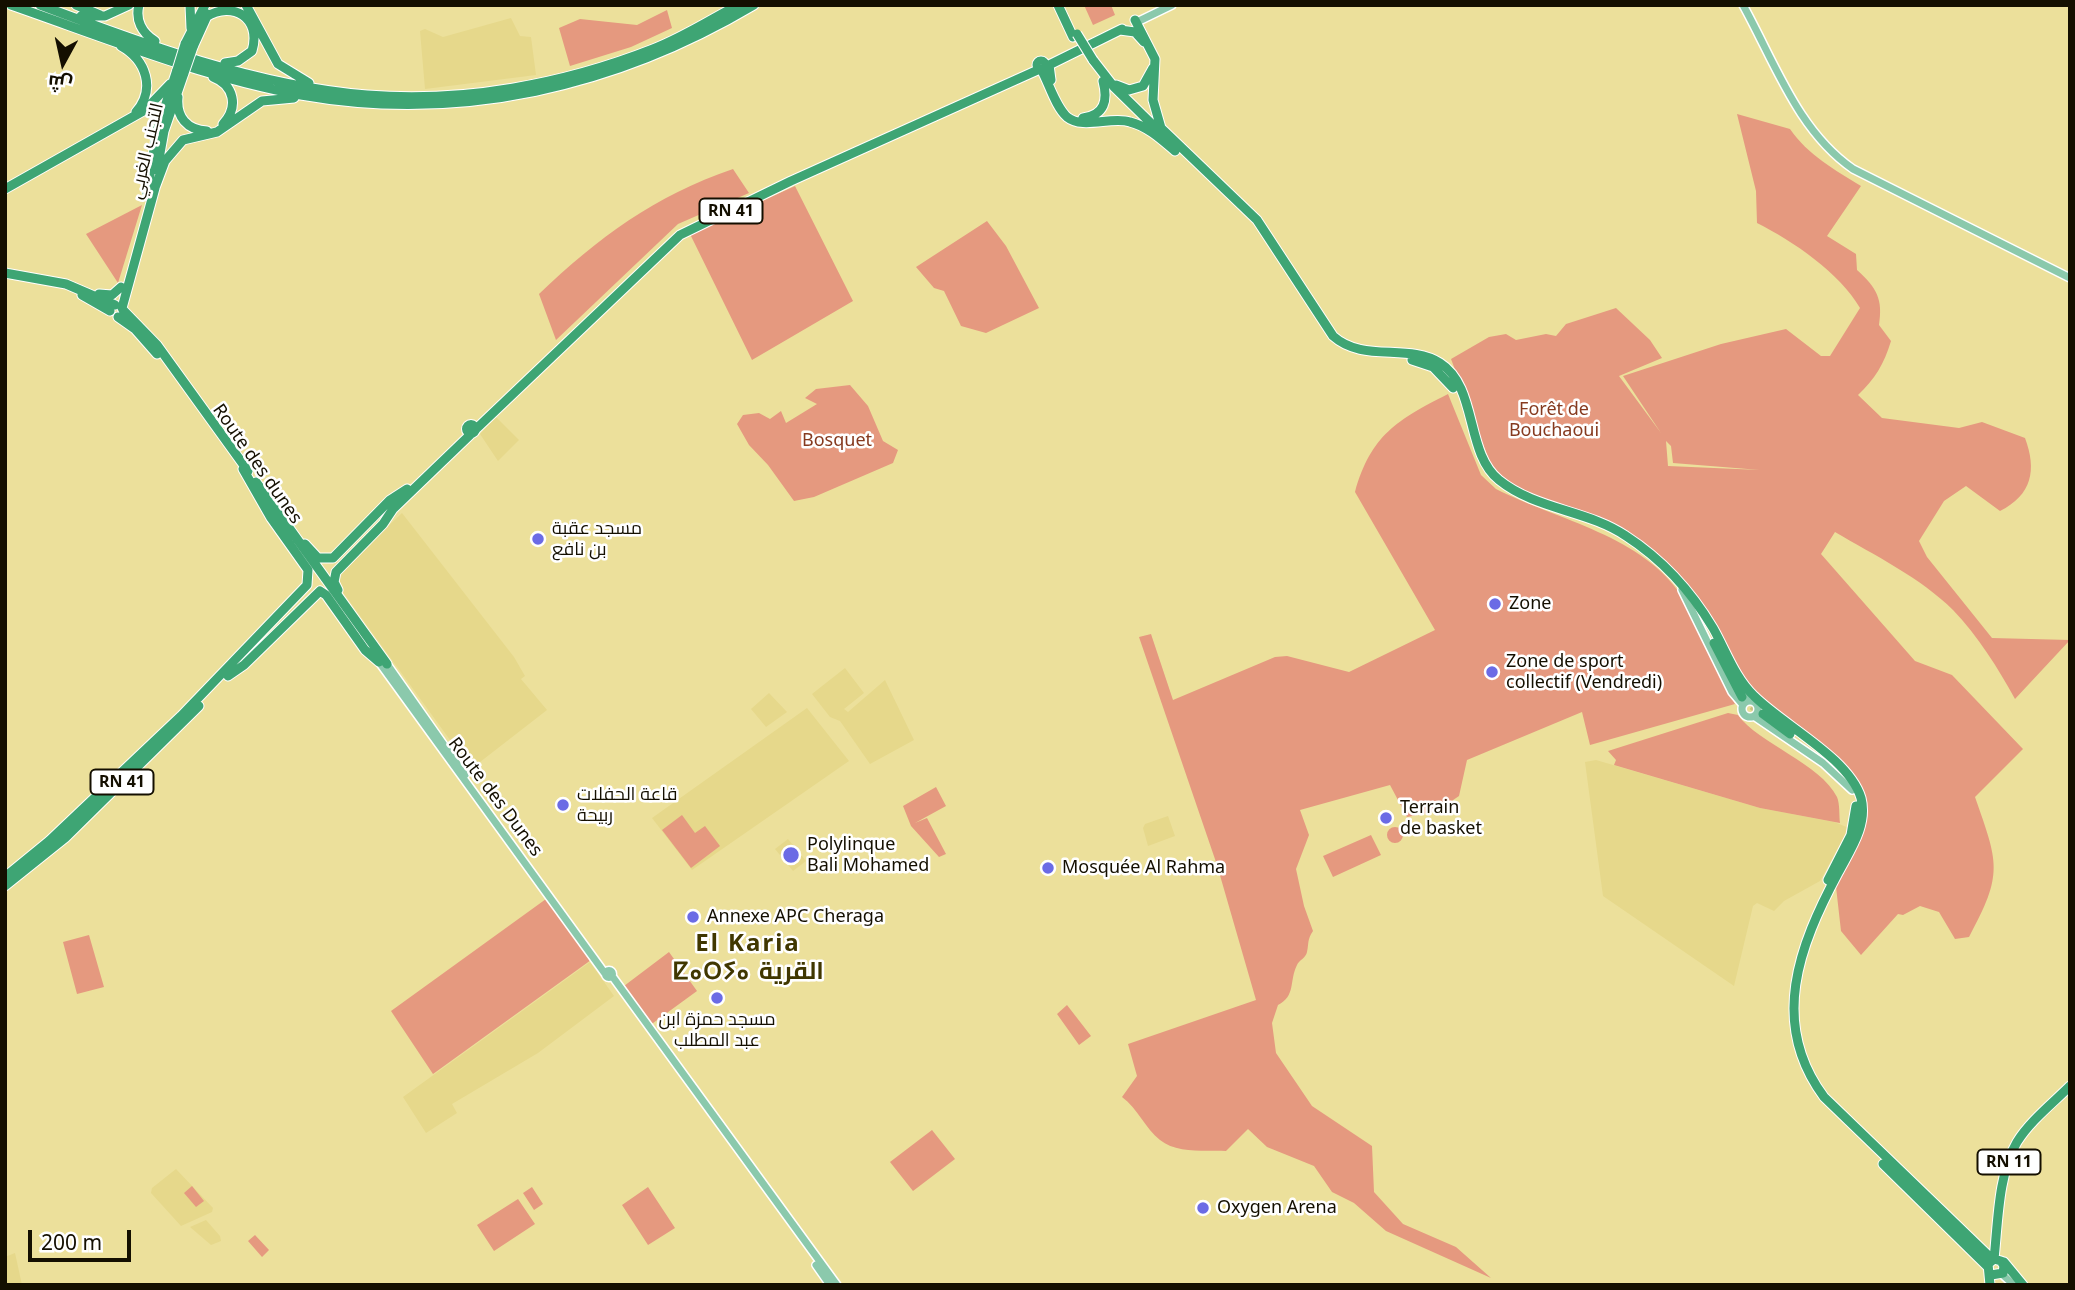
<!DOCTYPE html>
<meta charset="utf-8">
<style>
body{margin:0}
#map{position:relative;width:2075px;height:1290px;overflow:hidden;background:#ece09b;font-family:"Noto Sans",Cairo,sans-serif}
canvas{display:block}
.frame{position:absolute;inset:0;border:7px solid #140f00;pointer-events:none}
.north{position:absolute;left:28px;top:28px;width:70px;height:70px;-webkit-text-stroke:5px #fff;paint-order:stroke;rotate:188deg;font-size:19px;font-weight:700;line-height:28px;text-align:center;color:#140f00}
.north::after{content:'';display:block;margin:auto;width:24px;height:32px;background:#140f00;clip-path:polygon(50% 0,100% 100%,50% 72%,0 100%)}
.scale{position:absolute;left:28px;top:1230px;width:103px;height:32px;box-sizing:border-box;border:4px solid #140f00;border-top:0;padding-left:9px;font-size:21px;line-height:24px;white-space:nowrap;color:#140f00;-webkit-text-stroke:5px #fff;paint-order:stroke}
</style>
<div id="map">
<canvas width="2075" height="1290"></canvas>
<div class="frame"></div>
<div class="north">ش</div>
<div class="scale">200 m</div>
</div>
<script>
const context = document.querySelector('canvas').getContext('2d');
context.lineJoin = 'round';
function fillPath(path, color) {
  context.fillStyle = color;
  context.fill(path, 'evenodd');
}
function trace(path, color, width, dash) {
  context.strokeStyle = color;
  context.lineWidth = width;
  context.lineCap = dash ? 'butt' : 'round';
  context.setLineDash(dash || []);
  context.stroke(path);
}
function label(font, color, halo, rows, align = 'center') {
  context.font = font + ' "Noto Sans",Cairo,"Noto Sans Tifinagh",sans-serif';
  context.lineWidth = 5;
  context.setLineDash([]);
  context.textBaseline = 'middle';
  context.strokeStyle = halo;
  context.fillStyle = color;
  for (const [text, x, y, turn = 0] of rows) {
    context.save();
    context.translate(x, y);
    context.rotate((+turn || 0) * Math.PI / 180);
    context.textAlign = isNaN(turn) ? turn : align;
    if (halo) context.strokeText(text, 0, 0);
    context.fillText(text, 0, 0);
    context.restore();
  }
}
const built = new Path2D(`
 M 511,18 L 520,36 L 531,37 L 536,75 L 425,89 L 420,31 L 425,29 L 443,37 Z
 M 496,417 L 519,440 L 498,461 L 480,434 Z
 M 402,513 L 514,657 L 525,676 L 521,679 L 547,710 L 471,769 L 337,584 L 337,575 Z
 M 845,668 L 864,693 L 844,709 L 848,712 L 885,680 L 914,740 L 870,764 L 840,721 L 830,717 L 812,694 Z
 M 769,693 L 787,712 L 766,727 L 751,709 Z
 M 807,708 L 849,761 L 692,870 L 652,818 Z
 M 1596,760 L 1760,808 L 1834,822 L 1849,828 L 1820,881 L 1784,901 L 1774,911 L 1757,903 L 1753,906 L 1734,986 L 1603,896 L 1585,762 Z
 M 1168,816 L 1175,836 L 1148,846 L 1143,828 L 1145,824 Z
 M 788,839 L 806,861 L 793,871 L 775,849 Z
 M 590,962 L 614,996 L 538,1053 L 452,1104 L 457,1113 L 426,1133 L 403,1097 Z
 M 176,1169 L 213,1208 L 212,1212 L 181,1226 L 151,1193 L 152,1188 Z
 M 206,1220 L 220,1236 L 221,1241 L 211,1245 L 190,1227 Z
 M 15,1253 L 22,1285 L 5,1285 L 5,1257 Z`);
const green = new Path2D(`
 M 1084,5 L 1111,5 L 1115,15 L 1093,25 Z
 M 667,10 L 672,28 L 631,47 L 570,66 L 559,28 L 580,19 L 637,25 Z
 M 1737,114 L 1790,129 C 1808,155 1835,170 1861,186 L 1827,236 L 1856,254 L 1857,270 C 1877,288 1883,299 1879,325 L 1891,341 C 1884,364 1875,379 1858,395 L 1882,418 L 1959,428 L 1982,422 L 2025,438 C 2037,470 2032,495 2000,511 L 1966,486 L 1944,501 L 1919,541 L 1927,557 L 1992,638 L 2070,640 L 2015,699 C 1998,668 1978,636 1953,610 C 1921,578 1874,555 1835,532 L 1821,554 L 1915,661 L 1952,675 L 2023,749 L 1975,797 C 1998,863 2004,873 1969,937 L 1955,939 L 1939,912 L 1920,906 L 1903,915 L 1898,914 L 1861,955 L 1841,931 L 1835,878 L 1861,792 L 1789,720 L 1752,690 L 1703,605 L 1674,570 L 1611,523 L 1512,487 L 1492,468 L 1451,359 L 1489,337 L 1506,334 L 1516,340 L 1546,334 L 1556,336 L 1566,324 L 1616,308 L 1650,340 L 1662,358 L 1619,376 L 1661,433 L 1623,376 L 1721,344 L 1786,329 L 1821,356 L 1830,356 L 1860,308 C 1840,273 1793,241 1757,223 L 1756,191 ZM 1666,441 L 1671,446 L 1673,463 L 1760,470 L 1668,466 Z
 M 733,169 L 749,193 L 678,224 L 556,340 L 539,294 C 599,237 654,196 733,169 Z
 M 795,186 L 853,301 L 752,360 L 690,234 Z
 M 142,205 L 118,283 L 86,234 Z
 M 987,221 L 1006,246 L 1039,308 L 986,333 L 961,326 L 944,291 L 934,288 L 916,267 Z
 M 850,385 L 868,406 L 883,441 L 898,450 L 893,463 L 814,497 L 794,501 L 768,465 L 749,445 L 737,424 L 743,415 L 759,413 L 770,419 L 781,411 L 786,423 L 817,404 L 805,398 L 816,389 Z
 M 1448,394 L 1481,475 L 1496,489 C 1559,521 1643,535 1683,598 C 1703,631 1717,670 1735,704 L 1590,745 L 1582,712 L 1467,760 L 1459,796 L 1437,811 L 1407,817 L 1390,785 L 1300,810 L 1309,835 L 1296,869 L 1304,906 L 1313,931 C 1307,940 1309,943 1307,952 C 1306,958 1299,960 1297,965 C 1289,981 1296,996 1278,1005 L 1272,1023 L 1276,1053 L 1312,1106 L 1372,1146 L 1374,1192 L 1403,1224 L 1456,1247 L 1491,1278 L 1386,1231 L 1354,1203 L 1332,1192 L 1314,1166 L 1267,1147 L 1248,1129 L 1226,1151 C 1206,1150 1177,1154 1160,1140 C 1145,1128 1138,1109 1122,1097 L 1137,1076 L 1128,1044 L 1256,1000 L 1217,865 L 1139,637 L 1151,634 L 1173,700 L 1275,657 L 1287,656 L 1349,672 L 1435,630 L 1355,492 C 1371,435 1397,420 1448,394 Z
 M 1728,713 L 1738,715 C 1758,743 1821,764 1837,797 C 1840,804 1839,816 1840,823 L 1760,808 L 1614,765 L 1616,760 L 1608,751 Z
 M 936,787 L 946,806 L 915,823 L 927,818 L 946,854 L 939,857 L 911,826 L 903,806 Z
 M 682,815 L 695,833 L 705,826 L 720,846 L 691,868 L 662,830 Z
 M1387 835a8 8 0 1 1 16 0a8 8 0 1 1-16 0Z
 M 1371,835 L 1381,855 L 1333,877 L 1323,856 Z
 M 546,899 L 591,960 L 433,1074 L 391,1011 Z
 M 89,935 L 104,987 L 77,994 L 63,942 Z
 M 669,952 L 697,991 L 649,1026 L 624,986 Z
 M 1067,1005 L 1091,1036 L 1079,1045 L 1057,1014 Z
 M 932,1130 L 955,1159 L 913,1191 L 890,1162 Z
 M 192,1186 L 204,1201 L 196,1207 L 184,1193 Z
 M 532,1187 L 543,1204 L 534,1210 L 523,1193 Z
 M 648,1187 L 675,1228 L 648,1245 L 622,1205 Z
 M 518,1199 L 535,1224 L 494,1251 L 477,1225 Z
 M 255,1235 L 269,1250 L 262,1257 L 248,1241 Z`);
const highwayTunnel = new Path2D(`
 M 1742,697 L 1763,714`);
const major = new Path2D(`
 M 1743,5 C 1775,63 1798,131 1853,169 L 2070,278
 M 1137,22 L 1172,5
 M 1682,590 L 1732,692 L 1743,705
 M 379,662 L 606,975
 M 387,664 L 465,775
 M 1741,689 L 1752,701
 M1742 709a8 8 0 1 1 16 0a8 8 0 1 1-16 0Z
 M 1754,716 L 1823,763 L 1852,790
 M605.5 974a3.5 3.5 0 1 1 7 0a3.5 3.5 0 1 1-7 0Z
 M 612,976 L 837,1285
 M 816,1265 L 830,1285
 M 2004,1276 L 2014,1285`);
const highway = new Path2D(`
 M 11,5 C 106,38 202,77 301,95 C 460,123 616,87 754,5
 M 40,5 C 143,44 256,86 367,95 C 463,103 564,84 653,49 C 682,38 710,20 738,5
 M 76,5 L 100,15
 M 139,5 C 135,20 142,33 155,41
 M 190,5 L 191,28
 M 246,5 L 278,64 L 309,83
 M 1058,5 L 1073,37
 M 81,16 L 105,16 L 129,5
 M 206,17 C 233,0 262,18 252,51 L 238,61 L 225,63
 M 1135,20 L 1155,59 L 1153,100 L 1161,128 L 1257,220 L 1333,336 C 1363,363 1408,343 1440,363 C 1478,387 1465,453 1499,480 C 1536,510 1588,510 1626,536 C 1663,560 1691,591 1713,628 C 1726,651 1735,678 1754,696 C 1784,726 1849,758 1861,798 C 1868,825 1850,850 1838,873 C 1799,946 1769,1023 1824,1097 L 1993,1260
 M 1120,30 L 1135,32 L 1144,42
 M 185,44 L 205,5
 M 121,46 C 146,60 156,89 136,112
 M 193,47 L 208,14
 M 1093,60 L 1114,87 L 1162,134
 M1037 65a4 4 0 1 1 8 0a4 4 0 1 1-8 0Z
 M 1049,65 L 1051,80
 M 1045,67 L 1122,29
 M 1041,69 C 1049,83 1055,106 1067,117 C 1083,130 1111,116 1130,122 C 1147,126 1162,140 1175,151
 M 213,77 C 234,85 239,107 223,124
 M 1116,85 L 1129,90 L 1143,86 L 1153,68
 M 178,97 C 176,117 187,130 207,131
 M 1083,118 C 1105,115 1108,100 1103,81
 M 157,170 L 164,131 L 184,73
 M 5,189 L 145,110 L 170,84
 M 147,193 L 157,131 L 177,70
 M 153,193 L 165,161 L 183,140 L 217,132 L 262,101 L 294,98
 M 5,273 L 66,284 L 115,305
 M 99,294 L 112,295 L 121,287
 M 82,295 L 110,311
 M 122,308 L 155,188
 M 123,310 L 157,345 L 248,471
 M 118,317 L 135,329 L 157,354
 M 1412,360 L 1433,367 L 1453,388
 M466.5 429a4.5 4.5 0 1 1 9 0a4.5 4.5 0 1 1-9 0Z
 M 475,430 L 680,235 L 791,181 L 1040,69
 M 256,482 L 387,664
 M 305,544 L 318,558 L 333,558 L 390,500 L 407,489
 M 338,590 L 334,582 L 336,572 L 383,524 L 393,509 L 471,434
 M 1714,643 L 1742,697
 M 228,676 L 244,665 L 320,591 L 326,595 L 365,650 L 379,662
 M 1763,714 L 1790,734
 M 5,877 L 49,841 L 181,716 L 307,585 L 308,570 L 271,518 L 243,469
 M 1828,880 L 1851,835 L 1856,806
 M 5,886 L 65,838 L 199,706
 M 1883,1164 L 1987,1266
 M 1994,1259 C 1998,1223 1998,1174 2017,1142 C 2030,1121 2053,1103 2070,1086
 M 2004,1262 L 2023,1285
 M 1990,1285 L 1988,1264 L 1994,1259 L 2001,1261 L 2004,1266 L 2003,1273 L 1991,1275`);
const highwayBridge = new Path2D(`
 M 1077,34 L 1093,60
 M 177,70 L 185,44
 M 184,73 L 193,47`);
const markers = [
 [538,539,7,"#6b6be5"],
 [1495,604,7,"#6b6be5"],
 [1492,672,7,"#6b6be5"],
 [563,805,7,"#6b6be5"],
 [1386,818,7,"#6b6be5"],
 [791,855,9,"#6b6be5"],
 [1048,868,7,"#6b6be5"],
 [693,917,7,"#6b6be5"],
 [717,998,7,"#6b6be5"],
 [1203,1208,7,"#6b6be5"]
];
const shields = [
 [731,211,63],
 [122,782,63],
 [2009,1162,63]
];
const shieldNames = [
 ["RN 41",731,211],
 ["RN 41",122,782],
 ["RN 11",2009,1162]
];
const streetNames = [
 ["التجنب الغربي",147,151,-77],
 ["Route des dunes",257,464,55],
 ["Route des Dunes",495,797,53]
];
const parkNames = [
 ["Forêt de",1554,410],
 ["Bouchaoui",1554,431],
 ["Bosquet",837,441]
];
const poiNames = [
 ["مسجد عقبة",552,529],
 ["بن نافع",552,550],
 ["Zone",1509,604],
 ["Zone de sport",1506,662],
 ["collectif (Vendredi)",1506,683],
 ["قاعة الحفلات",577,795],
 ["ربيحة",577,816],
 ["Terrain",1400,808],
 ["de basket",1400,829],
 ["Polylinque",807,845],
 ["Bali Mohamed",807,866],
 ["Mosquée Al Rahma",1062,868],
 ["Annexe APC Cheraga",707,917],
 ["مسجد حمزة ابن",717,1020,"center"],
 ["عبد المطلب",717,1041,"center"],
 ["Oxygen Arena",1217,1208]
];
const districtNames = [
 ["El Karia",748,944],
 ["ⵇⴰⵔⵢⴰ القرية",748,972]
];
fillPath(built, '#e6d88b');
fillPath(green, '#e5997f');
trace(highwayTunnel, '#ccc184', 9, [9, 4.5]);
trace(major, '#fff', 10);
trace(highway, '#fff', 11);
trace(major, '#8bc9ac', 7);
trace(highway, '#3ea574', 9);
trace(highwayBridge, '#fff', 11, []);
trace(highwayBridge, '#3ea574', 9);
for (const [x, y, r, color] of markers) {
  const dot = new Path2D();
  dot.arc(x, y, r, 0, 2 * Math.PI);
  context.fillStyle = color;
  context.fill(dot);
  trace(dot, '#fff', 2.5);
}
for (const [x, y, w] of shields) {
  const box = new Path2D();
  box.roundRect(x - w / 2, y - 12.5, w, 25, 5);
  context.fillStyle = '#fff';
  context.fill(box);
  trace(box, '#140f00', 2);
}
label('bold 16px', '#140f00', null, shieldNames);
label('18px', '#140f00', '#fff', streetNames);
label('18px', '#863a1f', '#fff', parkNames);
label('18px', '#140f00', '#fff', poiNames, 'left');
context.letterSpacing = '2px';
label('bold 24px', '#403700', '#fff', districtNames);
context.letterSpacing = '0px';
</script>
